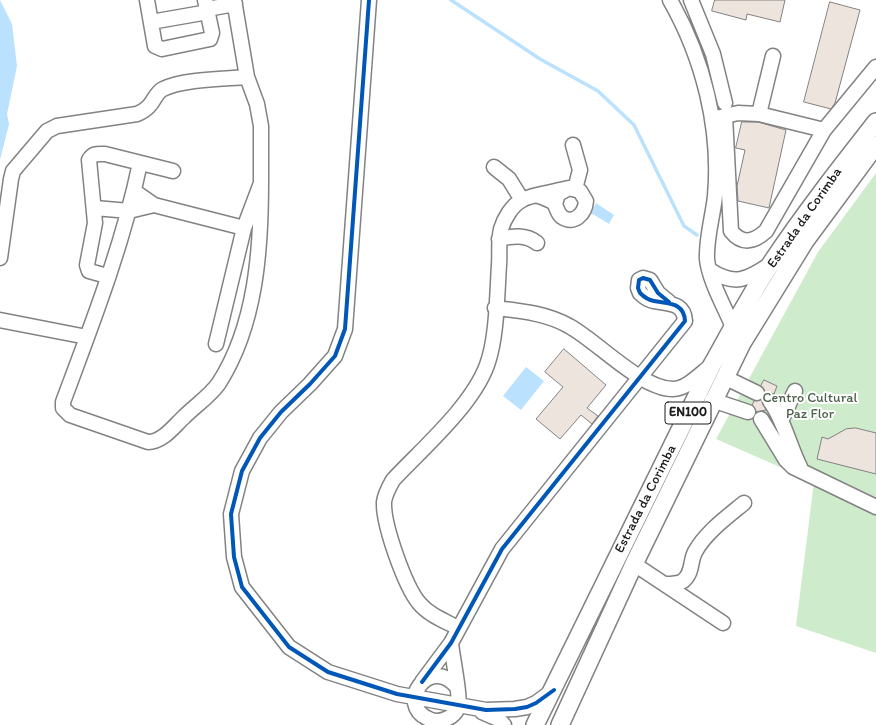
<!DOCTYPE html>
<style>
body{margin:0}
canvas{display:block;background:#fff}
</style>
<canvas width="876" height="725"></canvas>
<script>
const context = document.querySelector('canvas').getContext('2d');
context.lineJoin = 'round';
function fillPath(path, color) {
  context.fillStyle = color;
  context.fill(path, 'evenodd');
}
function trace(path, color, width, dash) {
  context.strokeStyle = color;
  context.lineWidth = width;
  context.lineCap = dash ? 'butt' : 'round';
  context.setLineDash(dash || []);
  context.stroke(path);
}
function label(font, color, halo, rows, align = 'center') {
  context.font = font + ' Itim,sans-serif';
  context.lineWidth = 4;
  context.setLineDash([]);
  context.textBaseline = 'middle';
  context.strokeStyle = halo;
  context.fillStyle = color;
  for (const [text, x, y, turn = 0] of rows) {
    context.save();
    context.translate(x, y);
    context.rotate((+turn || 0) * Math.PI / 180);
    context.textAlign = isNaN(turn) ? turn : align;
    if (halo) context.strokeText(text, 0, 0);
    context.fillText(text, 0, 0);
    context.restore();
  }
}
const green = new Path2D(`
 M 876,173 L 876,653 L 796,626 L 814,482 L 716,439 L 818,252 Z`);
const water = new Path2D(`
 M 0,0 L 12,24 L 17,66 L 7,114 L 9,124 L 0,160 Z
 M 596,203 L 614,215 L 609,224 L 591,213 Z
 M 526,367 L 544,381 L 521,410 L 503,396 Z`);
const stream = new Path2D(`
 M 451,0 L 540,59 L 598,91 L 634,125 L 684,226 L 697,235`);
const building = new Path2D(`
 M 715,0 L 785,0 L 780,22 L 747,14 L 746,20 L 712,11 Z
 M 830,2 L 860,10 L 835,103 L 831,109 L 804,102 Z
 M 742,122 L 758,122 L 786,130 L 769,208 L 738,201 L 737,186 L 745,150 L 736,148 Z
 M 564,349 L 606,385 L 587,408 L 598,416 L 592,424 L 581,415 L 560,439 L 536,419 L 563,387 L 545,372 Z
 M 764,380 L 777,386 L 774,394 L 765,394 L 764,389 L 761,386 Z
 M 762,400 L 766,410 L 756,412 L 752,405 L 754,401 Z
 M 856,428 L 876,433 L 876,474 L 817,459 L 822,437 L 828,439 L 846,429 Z`);
const minor = new Path2D(`
 M 147,0 L 155,46 L 162,49 L 210,39 L 212,33 L 205,0
 M 234,0 L 247,77
 M 369,0 L 345,329 L 335,356 L 310,384 L 281,412 L 260,438 L 242,471 L 231,514 L 234,557 L 242,587 L 289,647 L 328,672 L 397,694 L 486,710 L 515,709 L 527,707 L 536,703 L 551,692
 M 670,0 C 703,58 721,128 715,196 C 713,216 706,238 707,259 C 709,280 725,308 733,327
 M 691,0 L 713,54 L 725,103
 M 207,9 L 235,4
 M 151,22 L 208,12
 M 759,114 L 773,56
 M 725,116 L 731,231 C 742,245 754,242 766,231 L 824,130 L 876,67
 M 716,118 L 738,113 L 759,114 L 824,130
 M 573,145 L 580,170 L 575,189
 M 140,163 C 123,245 92,324 63,402 L 63,408 L 70,415 L 148,442 C 163,442 174,426 184,417 C 195,406 211,395 219,383 C 256,325 261,250 261,183
 M 494,167 L 509,179 L 522,200
 M 134,191 L 154,205 L 244,228
 M 539,196 C 544,198 550,200 554,203 C 557,207 557,213 562,217 C 574,225 585,214 586,201 L 580,191 L 569,188 L 558,194 L 555,204
 M 95,208 L 129,211 L 154,205
 M 499,239 C 512,236 526,234 537,243
 M 0,258 L 11,179 L 13,171 L 47,131 L 57,126 L 137,114 C 155,107 153,94 163,89 C 183,79 224,79 247,77 L 257,104 L 261,126 L 261,183 L 244,228 L 216,344
 M 710,270 C 734,286 747,280 769,265
 M 107,276 L 89,271 L 87,265 L 95,223 L 89,160 C 93,153 97,154 105,154 L 173,171
 M 495,308 C 521,311 546,313 569,326 C 597,341 641,389 673,389 C 687,389 701,373 712,365
 M 0,320 L 87,337
 M 724,377 L 757,393
 M 712,400 L 748,412
 M 770,401 C 784,420 789,445 800,467
 M 761,419 L 786,460 L 793,467 L 876,507
 M 781,421 L 795,391
 M 634,564 L 723,623
 M 665,584 C 671,584 678,584 683,581 C 693,573 690,561 695,552 C 705,533 727,517 744,503
 M 458,628 C 445,621 429,615 419,603 C 405,586 383,525 384,502 C 385,494 389,487 393,480 C 423,448 472,406 487,365 C 497,338 497,295 499,265 C 500,253 498,241 501,229 C 504,219 512,205 522,200 C 530,195 558,191 569,188
 M 451,643 C 452,655 461,698 458,706 C 457,712 452,717 446,719 C 441,721 434,722 429,719 C 395,705 429,654 457,687
 M 422,682 L 451,643 L 502,549 L 685,321 C 684,302 668,304 654,301 C 648,300 644,297 640,293 L 638,288 L 639,280 L 643,278 L 650,280 L 658,293 L 669,302
 M 482,712 L 498,719 L 504,725`);
const major = new Path2D(`
 M 535,725 L 712,365 C 731,331 750,295 772,262 C 804,214 840,168 876,122
 M 560,725 L 634,564 L 742,343 L 805,241 L 876,145`);
const cycleway = new Path2D(`
 M 369,0 L 345,329 L 335,356 L 310,384 L 281,412 L 260,438 L 242,471 L 231,514 L 234,557 L 242,587 L 289,647 L 328,672 L 397,694 L 486,710 L 515,709 L 527,707 L 536,703 L 554,690
 M 422,682 L 451,643 L 502,549 L 685,321 C 684,302 668,304 654,301 C 648,300 644,297 640,293 L 638,288 L 639,280 L 643,278 L 650,280 L 658,293 L 669,302`);
const shields = [
 [688,413,46]
];
const shieldNames = [
 ["EN100",688,413]
];
const streetNames = [
 ["Estrada da Corimba",805,218,-55],
 ["Estrada da Corimba",646,499,-63]
];
const parkNames = [
 ["Centro Cultural",810,398],
 ["Paz Flor",810,414]
];
fillPath(green, '#ceeccb');
fillPath(water, '#bae1fd');
trace(stream, '#bae1fd', 3.5);
fillPath(building, '#ede4de');
trace(building, '#828282', 1);
trace(minor, '#828282', 17);
trace(major, '#828282', 20);
trace(minor, '#fff', 14);
trace(major, '#fff', 17);
trace(cycleway, '#0057b8', 4);
for (const [x, y, w] of shields) {
  const box = new Path2D();
  box.roundRect(x - w / 2, y - 11, w, 22, 3);
  context.fillStyle = '#fff';
  context.fill(box);
  trace(box, '#1c1c1c', 1);
}
label('bold 13px', '#1c1c1c', null, shieldNames);
label('14px', '#1c1c1c', '#fff', streetNames);
label('14px', '#4c604b', '#fff', parkNames);
</script>
